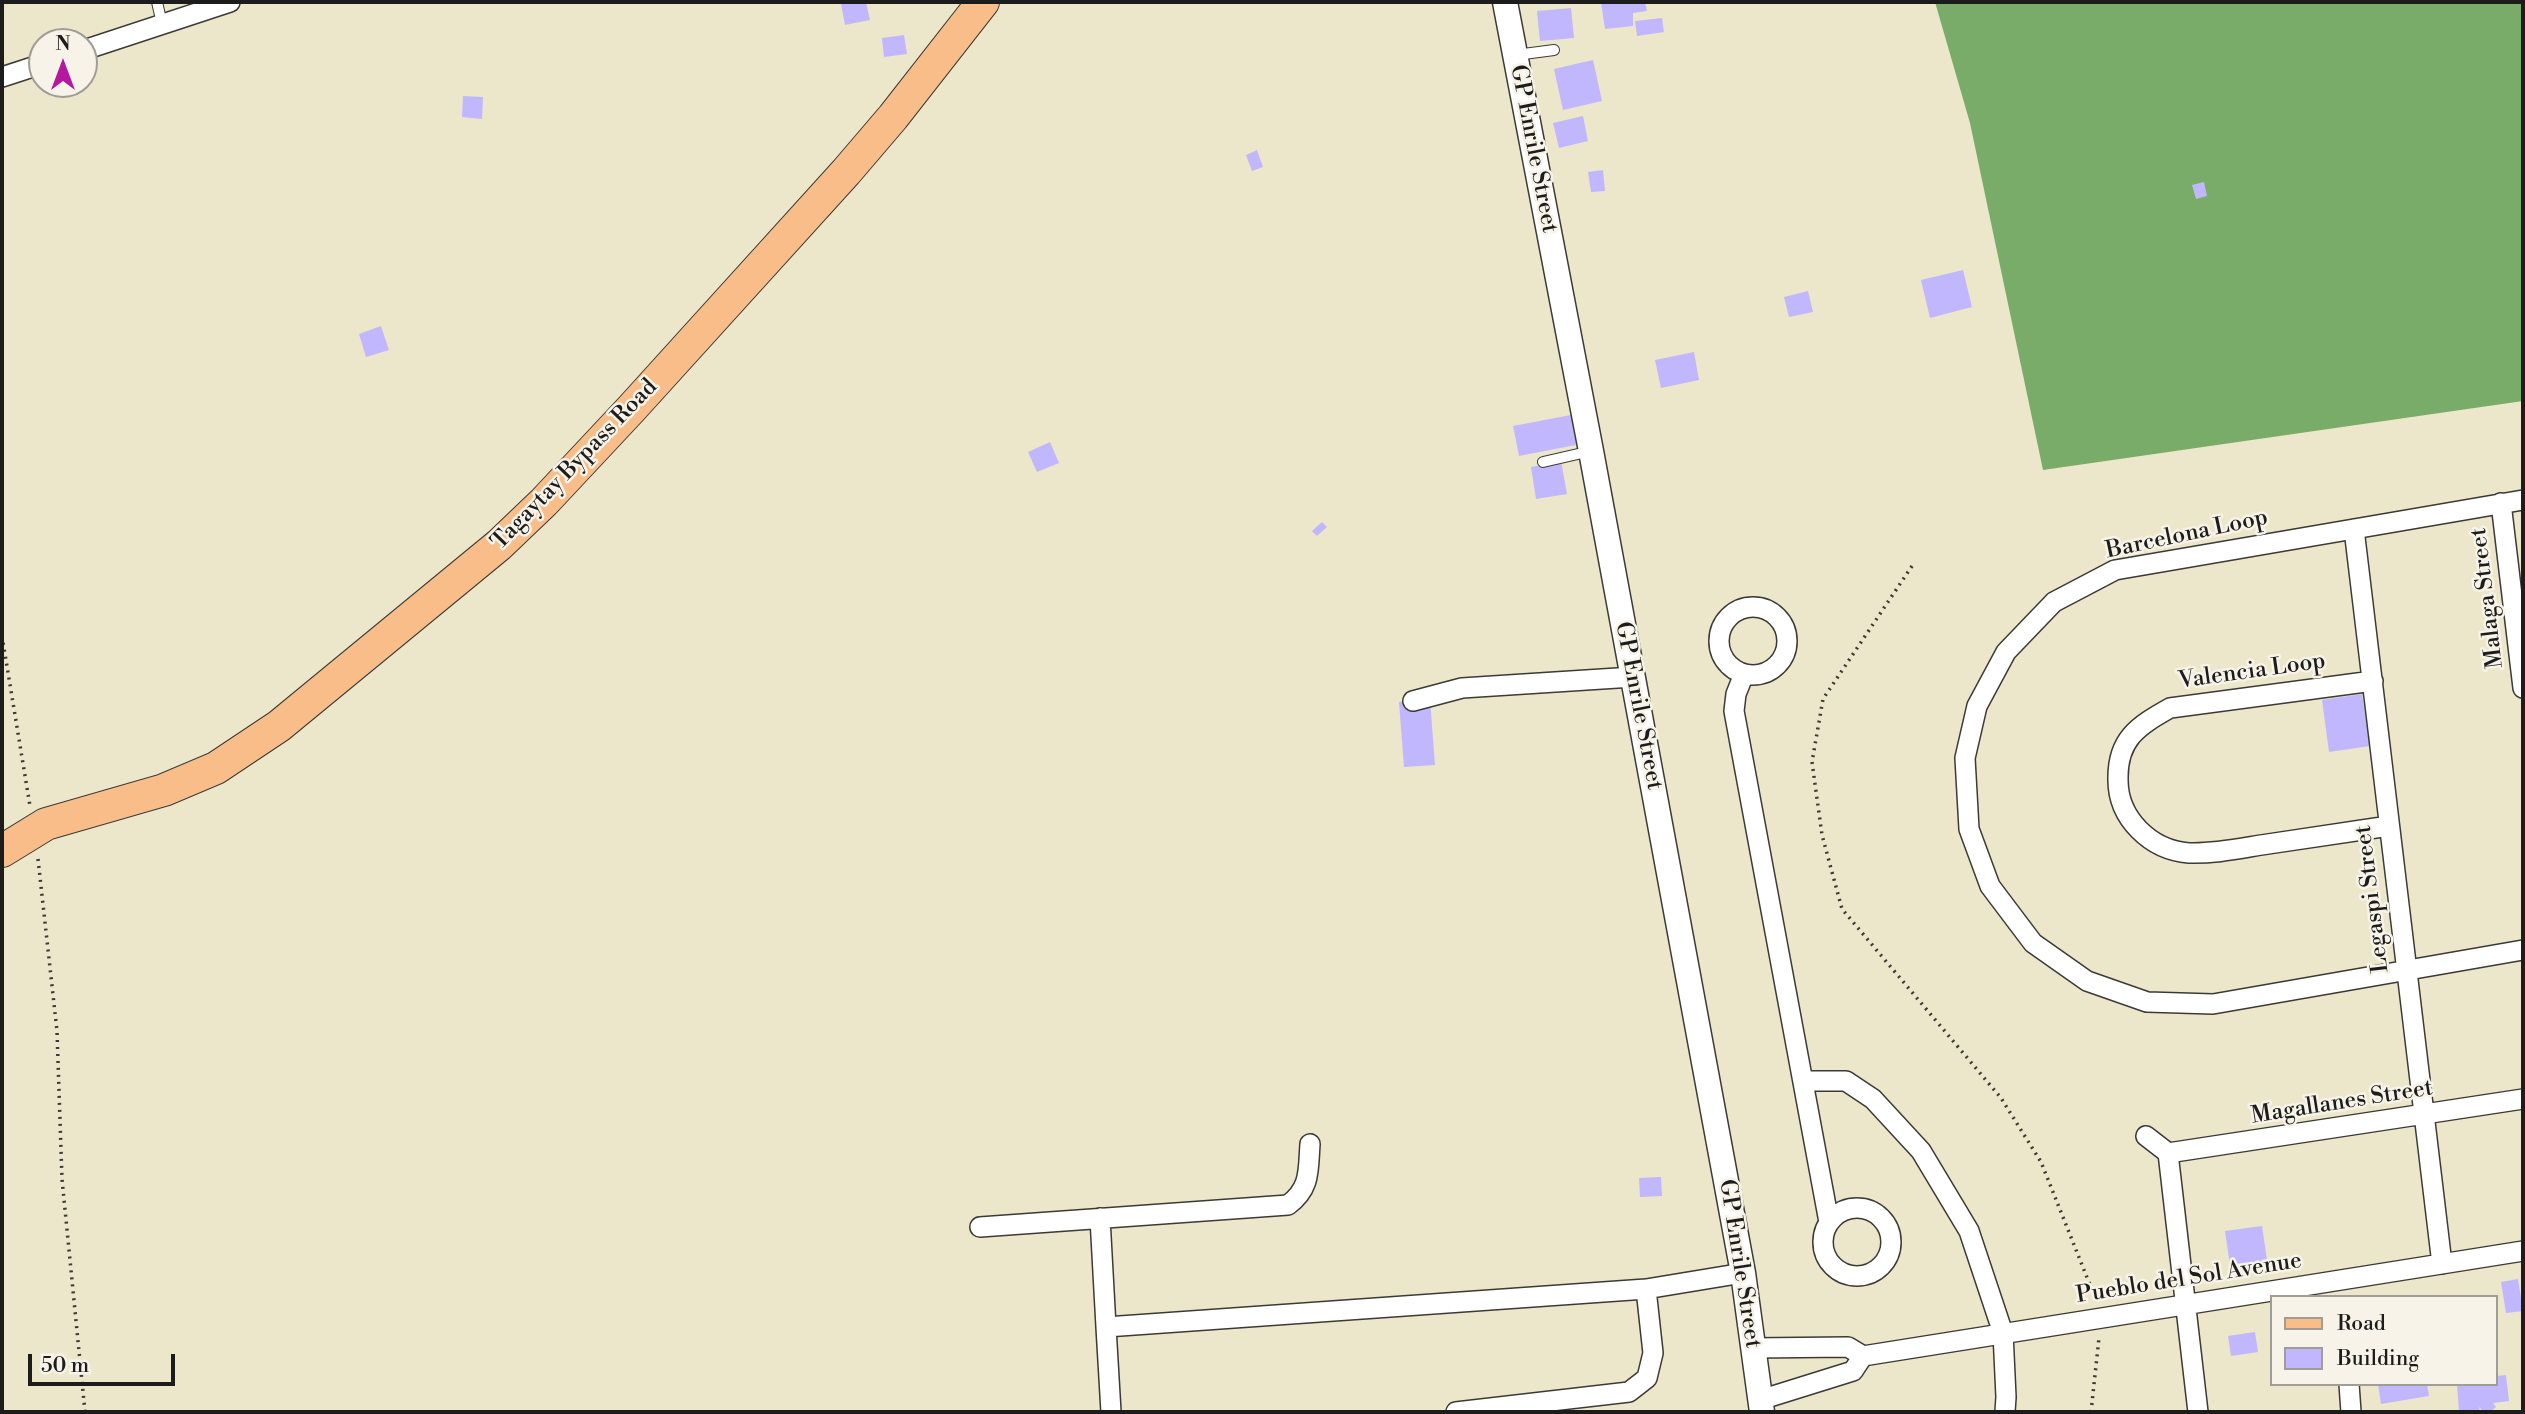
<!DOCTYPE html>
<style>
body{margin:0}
#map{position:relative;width:2525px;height:1414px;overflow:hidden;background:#ece6ca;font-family:"Libre Bodoni",serif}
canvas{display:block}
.frame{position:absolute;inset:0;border:4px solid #1c1c1c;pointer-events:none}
.legend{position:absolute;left:2270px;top:1295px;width:228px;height:91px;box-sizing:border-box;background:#f7f3e8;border:2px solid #9f9d96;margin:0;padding:9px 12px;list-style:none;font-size:21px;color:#1c1c1c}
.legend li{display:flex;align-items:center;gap:14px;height:35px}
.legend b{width:35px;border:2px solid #9f9d96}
.north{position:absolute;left:28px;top:28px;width:70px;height:70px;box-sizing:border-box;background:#f7f3e8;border:2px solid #9f9d96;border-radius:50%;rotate:0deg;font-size:19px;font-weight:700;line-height:28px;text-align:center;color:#1c1c1c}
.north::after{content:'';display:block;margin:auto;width:24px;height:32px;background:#b5179e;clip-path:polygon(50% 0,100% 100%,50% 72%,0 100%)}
.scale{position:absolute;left:28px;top:1354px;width:147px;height:32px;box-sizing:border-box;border:4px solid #1c1c1c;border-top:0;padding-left:9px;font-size:21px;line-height:24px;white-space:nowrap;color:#1c1c1c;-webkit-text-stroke:5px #f7f3e8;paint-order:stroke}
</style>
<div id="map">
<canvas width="2525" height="1414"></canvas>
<div class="frame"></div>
<ul class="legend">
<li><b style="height:9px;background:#f8bd89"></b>Road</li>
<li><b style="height:19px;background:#c1b7fe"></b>Building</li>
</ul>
<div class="north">N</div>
<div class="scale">50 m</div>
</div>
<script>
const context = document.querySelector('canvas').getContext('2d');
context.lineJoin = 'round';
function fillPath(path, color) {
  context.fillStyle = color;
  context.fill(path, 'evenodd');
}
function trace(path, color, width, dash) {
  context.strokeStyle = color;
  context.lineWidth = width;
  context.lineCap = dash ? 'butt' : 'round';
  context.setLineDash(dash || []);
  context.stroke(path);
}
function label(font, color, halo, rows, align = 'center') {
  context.font = font + ' "Libre Bodoni",serif';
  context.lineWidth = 5;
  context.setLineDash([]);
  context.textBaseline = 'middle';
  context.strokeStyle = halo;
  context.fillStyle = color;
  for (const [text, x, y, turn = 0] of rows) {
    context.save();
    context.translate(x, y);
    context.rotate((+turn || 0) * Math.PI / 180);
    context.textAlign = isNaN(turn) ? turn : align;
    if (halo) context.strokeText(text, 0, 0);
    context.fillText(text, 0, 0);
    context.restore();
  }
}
const forest = new Path2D(`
 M 1935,2 L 2523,2 L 2523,401 L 2043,470 L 1970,123 Z`);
const building = new Path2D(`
 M 853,2 L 866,2 L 870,20 L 845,25 L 841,4 Z
 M 1601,2 L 1645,2 L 1647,11 L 1633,13 L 1633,26 L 1605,29 Z
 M 1571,8 L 1574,38 L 1540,41 L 1537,11 Z
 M 1662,18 L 1664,32 L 1637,36 L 1635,21 Z
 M 904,35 L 907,54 L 884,57 L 882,38 Z
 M 1593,60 L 1602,101 L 1563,110 L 1554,69 Z
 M 463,96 L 483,97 L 482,119 L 462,117 Z
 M 1583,116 L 1588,141 L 1559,148 L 1553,123 Z
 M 1257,150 L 1263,167 L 1252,171 L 1246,155 Z
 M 1603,170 L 1605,191 L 1591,192 L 1588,172 Z
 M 2204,182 L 2207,196 L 2196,199 L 2192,185 Z
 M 1963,270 L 1972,307 L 1930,318 L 1921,280 Z
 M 1808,291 L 1813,312 L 1789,317 L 1784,297 Z
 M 381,326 L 389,350 L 366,357 L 359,334 Z
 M 1694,352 L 1699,380 L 1661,388 L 1655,360 Z
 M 1571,415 L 1576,445 L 1519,456 L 1513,426 Z
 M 1050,442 L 1059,463 L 1037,472 L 1028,452 Z
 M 1561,461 L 1567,494 L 1536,499 L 1531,467 Z
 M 1322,522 L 1327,527 L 1317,536 L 1312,531 Z
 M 2362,694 L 2370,746 L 2329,752 L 2322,700 Z
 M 1430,700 L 1435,765 L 1404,767 L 1399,702 Z
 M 1661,1177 L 1662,1196 L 1640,1197 L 1639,1178 Z
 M 2262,1226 L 2268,1267 L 2231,1272 L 2225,1231 Z
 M 2518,1279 L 2523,1311 L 2506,1313 L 2501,1282 Z
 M 2255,1332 L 2258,1352 L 2231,1356 L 2228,1336 Z
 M 2506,1375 L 2509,1401 L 2493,1403 L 2496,1407 L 2490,1412 L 2484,1412 L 2479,1407 L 2480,1412 L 2459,1412 L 2457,1384 L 2495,1384 L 2495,1376 Z
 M 2378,1384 L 2427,1384 L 2429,1396 L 2381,1404 Z`);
const path = new Path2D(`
 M 1912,566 L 1823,699 L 1812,762 L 1822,835 L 1842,909 L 2001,1098 L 2041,1162 L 2096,1300
 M 2,636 L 30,806
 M 38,859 L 57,1031 L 62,1179 L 85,1412
 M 2091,1412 L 2099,1338`);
const service = new Path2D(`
 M 157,2 L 162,24
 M 1516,55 L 1554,50
 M 1543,462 L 1591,451`);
const minor = new Path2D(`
 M 84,50 L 230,2
 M 2,77 L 42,64
 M 2523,500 L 2115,570 L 2054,602 L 2006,652 L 1977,706 L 1965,758 L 1969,829 L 1990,886 L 2033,943 L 2087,981 L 2147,1002 L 2213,1004 L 2523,950
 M 2501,503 L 2523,688
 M 2354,529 L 2442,1264
 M1719 641a34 34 0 1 1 68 0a34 34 0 1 1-68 0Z
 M 1744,674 L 1736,694 L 1734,711 L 1829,1222
 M 2373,681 L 2170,708 C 2138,726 2117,739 2118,780 C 2118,818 2150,850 2189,853 C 2215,854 2242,848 2268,844 C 2309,838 2349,832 2389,826
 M 1413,701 L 1462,688 L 1633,677
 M 1803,1081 L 1846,1081 L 1873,1099 L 1921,1151 L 1969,1231 L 2003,1333 L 2006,1397 L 2005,1412
 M 2146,1136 L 2168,1153 L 2198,1412
 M 2168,1153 L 2523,1099
 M1823 1242a34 34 0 1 1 68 0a34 34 0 1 1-68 0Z
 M 1100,1218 L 1106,1327
 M 980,1227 L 1288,1205 C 1311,1188 1308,1170 1310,1144
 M 1753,1348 L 1848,1347 L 1863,1356 L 2523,1251
 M 2349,1384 L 2351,1412
 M 1760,1400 L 1853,1371 L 1863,1356
 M 1111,1412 L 1106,1327 L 1646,1289 L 1743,1273
 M 1456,1412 L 1629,1392 L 1647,1378 L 1653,1353 L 1646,1289`);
const tertiary = new Path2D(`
 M 1505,2 L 1591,451 L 1743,1273 L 1762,1412`);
const primary = new Path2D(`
 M 2,851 L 46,824 L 164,790 L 216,768 L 279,726 L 499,545 L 544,502 L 632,408 L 846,172 L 893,117 L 983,2`);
const streetNames = [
 ["GP Enrile Street",1533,149,79],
 ["Tagaytay Bypass Road",575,465,-46],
 ["Barcelona Loop",2187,535,-12],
 ["Malaga Street",2488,598,-97],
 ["Valencia Loop",2252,672,-8],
 ["GP Enrile Street",1638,706,79],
 ["Legaspi Street",2373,899,-97],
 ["Magallanes Street",2342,1103,-9],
 ["GP Enrile Street",1739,1264,81],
 ["Pueblo del Sol Avenue",2189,1279,-9]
];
fillPath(forest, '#78ac68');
fillPath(building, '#c1b7fe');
trace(service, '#3b3a36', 12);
trace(minor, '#3b3a36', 22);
trace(tertiary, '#3b3a36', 27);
trace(primary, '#3b3a36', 34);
trace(path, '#3b3a36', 3.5, [2, 5]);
trace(service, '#fff', 10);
trace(minor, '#fff', 19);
trace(tertiary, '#fff', 24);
trace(primary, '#f8bd89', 32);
label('23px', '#1c1c1c', '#f7f3e8', streetNames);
</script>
